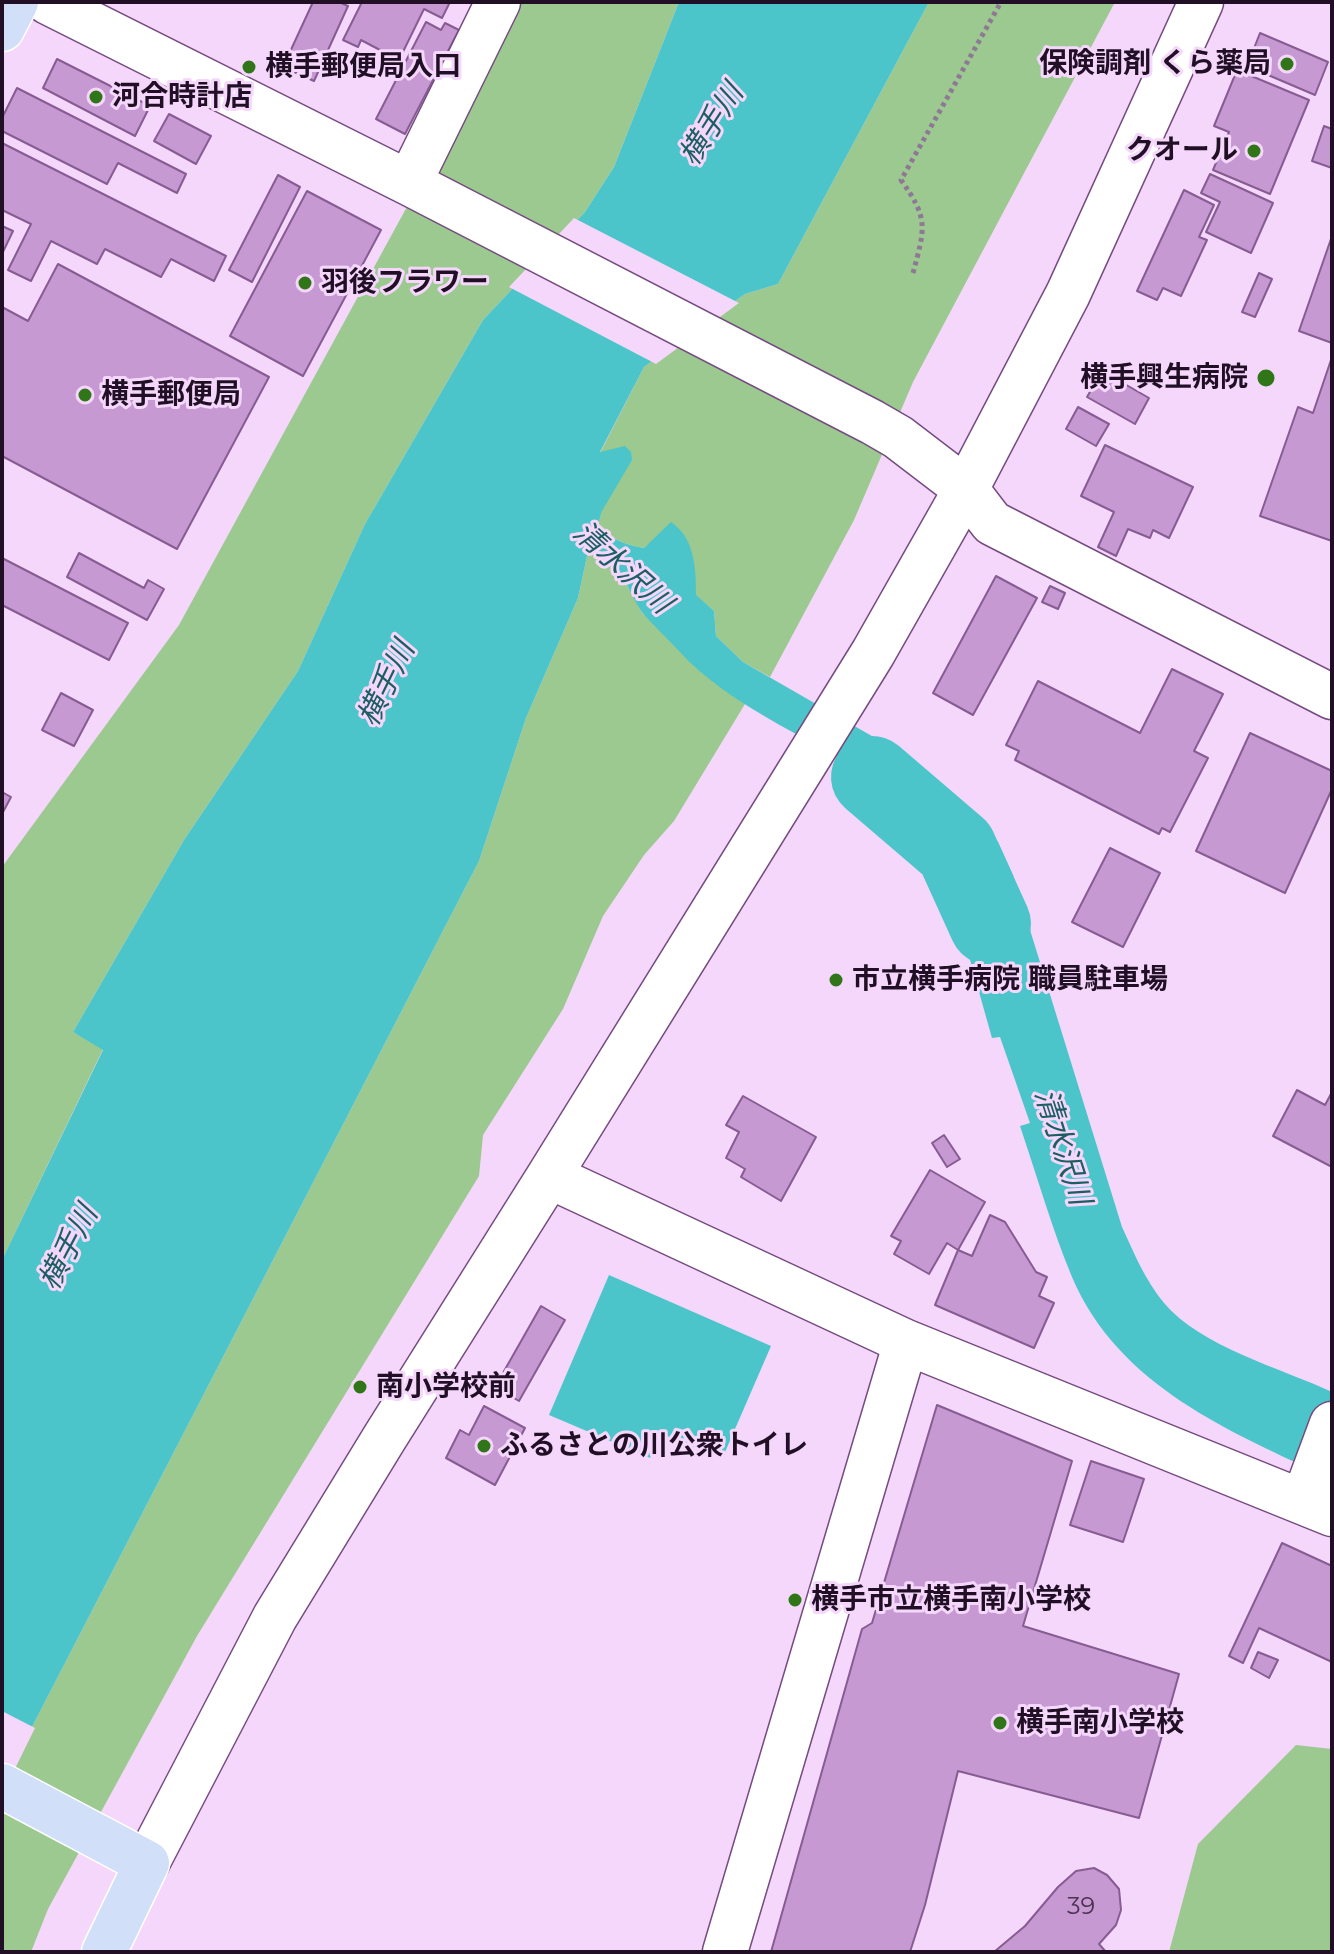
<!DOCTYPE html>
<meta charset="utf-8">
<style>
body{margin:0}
#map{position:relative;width:1334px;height:1954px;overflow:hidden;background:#f4d7fb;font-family:Montserrat,sans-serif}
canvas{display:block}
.frame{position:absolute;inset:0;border:4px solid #200f25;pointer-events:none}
</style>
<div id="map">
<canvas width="1334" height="1954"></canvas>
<div class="frame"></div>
</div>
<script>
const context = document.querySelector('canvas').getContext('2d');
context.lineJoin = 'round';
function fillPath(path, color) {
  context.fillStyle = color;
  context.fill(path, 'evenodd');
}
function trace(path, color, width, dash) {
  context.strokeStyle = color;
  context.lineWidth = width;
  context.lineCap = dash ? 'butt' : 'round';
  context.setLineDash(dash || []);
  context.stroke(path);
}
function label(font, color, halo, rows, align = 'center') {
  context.font = font + ' Montserrat,"Noto Sans JP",sans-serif';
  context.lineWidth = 6;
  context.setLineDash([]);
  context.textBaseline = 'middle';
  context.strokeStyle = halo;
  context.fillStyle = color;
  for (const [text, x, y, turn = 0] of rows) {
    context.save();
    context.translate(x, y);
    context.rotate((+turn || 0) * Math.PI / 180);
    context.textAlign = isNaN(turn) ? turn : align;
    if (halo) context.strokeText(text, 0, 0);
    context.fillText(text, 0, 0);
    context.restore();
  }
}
const green = new Path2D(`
 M 515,2 L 679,2 L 614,167 L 585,212 L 483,320 L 365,524 L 298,671 L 184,840 L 73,1032 L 103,1049 L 2,1260 L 2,867 L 179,625 L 445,137 Z
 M 929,2 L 1115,2 L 913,382 L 854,520 L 770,677 L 743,662 L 716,636 L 714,611 L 696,596 L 657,537 L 644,548 C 625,545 610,539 598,523 L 602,511 L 600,453 L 644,367 L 745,294 L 778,284 Z
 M 589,547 L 601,549 L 617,568 L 643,614 L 745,704 L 674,821 L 644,855 L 603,916 L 563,1009 L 483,1135 L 479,1176 L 197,1636 L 48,1909 L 31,1952 L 2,1952 L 2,1785 L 479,861 L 526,718 L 578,598 Z
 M 1296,1745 L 1332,1749 L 1332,1952 L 1169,1952 L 1198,1844 Z`);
const water = new Path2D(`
 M 679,2 L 929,2 L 778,284 L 745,294 L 644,367 L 600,452 L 625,446 L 631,452 L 632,460 L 602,511 L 598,524 C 610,539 625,545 644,548 L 671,522 C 695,538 696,569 696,595 L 714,611 L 716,636 L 743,662 L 884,743 L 970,810 L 998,842 L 1013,875 L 1122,1227 C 1134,1253 1145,1280 1164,1303 C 1201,1347 1281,1368 1332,1392 L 1332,1479 C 1232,1433 1118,1386 1072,1277 C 1052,1229 1037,1176 1020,1126 L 1030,1123 L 1000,1037 L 992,1038 L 941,857 L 927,834 L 942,817 L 915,790 L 892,784 C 826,748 728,706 679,651 C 668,639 656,628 645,616 C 627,594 620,553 589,547 L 578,598 L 526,718 L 479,861 L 2,1785 L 2,1260 L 103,1050 L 73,1032 L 184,840 L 298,671 L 365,524 L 483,320 L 585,212 L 614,167 Z
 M 609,1275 L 771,1346 L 722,1459 L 660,1433 L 650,1458 L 549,1415 Z`);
const pier = new Path2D(`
 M 574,218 L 739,303 L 656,364 L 509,287 Z
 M 2,1711 L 35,1728 L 6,1787 L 2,1789 Z`);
const river = new Path2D(`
 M 872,777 L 956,849 L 990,924`);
const building = new Path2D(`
 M 313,2 L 339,2 L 348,6 L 314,81 L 283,67 Z
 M 362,2 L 450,2 L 442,18 L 424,9 L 399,60 L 361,40 L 358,47 L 343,40 Z
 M 426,22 L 441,30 L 445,23 L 459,30 L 405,134 L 376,119 Z
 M 1260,33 L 1328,62 L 1315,95 L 1247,66 Z
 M 57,59 L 150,106 L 135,136 L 43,88 Z
 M 1237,70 L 1309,100 L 1270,194 L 1213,170 L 1229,132 L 1214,126 Z
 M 17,88 L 186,174 L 177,193 L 118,163 L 107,184 L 2,131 L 2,118 Z
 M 169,114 L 211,136 L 196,164 L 154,141 Z
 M 1324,126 L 1332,129 L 1332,168 L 1312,161 Z
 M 2,143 L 226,256 L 214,281 L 171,259 L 161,277 L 105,249 L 97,264 L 51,241 L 31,281 L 8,270 L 31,224 L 2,210 Z
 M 1210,174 L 1273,203 L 1251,253 L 1206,232 L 1220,202 L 1201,193 Z
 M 278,175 L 300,187 L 252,282 L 229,270 Z
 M 1184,190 L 1214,205 L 1199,237 L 1207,240 L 1181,296 L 1163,288 L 1157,300 L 1137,291 Z
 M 307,191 L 381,230 L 303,376 L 230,336 Z
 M 2,226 L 13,231 L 2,254 Z
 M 1332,236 L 1332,343 L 1299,331 Z
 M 58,264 L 269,377 L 177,549 L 2,456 L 2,307 L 28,321 Z
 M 1259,273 L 1272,279 L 1255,317 L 1242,312 Z
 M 1332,357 L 1332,541 L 1260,516 L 1298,407 L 1313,413 Z
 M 1102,371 L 1149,398 L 1135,424 L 1087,397 Z
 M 1078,407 L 1109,424 L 1096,446 L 1066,429 Z
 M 1105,445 L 1193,487 L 1169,538 L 1153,530 L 1150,538 L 1128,529 L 1116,556 L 1098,547 L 1114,512 L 1081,496 Z
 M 79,553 L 144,588 L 148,580 L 164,589 L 147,620 L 67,577 Z
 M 2,558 L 128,623 L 109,660 L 2,605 Z
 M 996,576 L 1037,598 L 973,715 L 933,693 Z
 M 1050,586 L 1065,593 L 1058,609 L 1042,602 Z
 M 1172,669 L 1223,694 L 1194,751 L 1208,758 L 1170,832 L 1162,828 L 1159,834 L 1015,760 L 1019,751 L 1006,745 L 1038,681 L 1140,733 Z
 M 61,693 L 93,710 L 74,746 L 42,730 Z
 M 1250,733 L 1332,771 L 1332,789 L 1285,893 L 1196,851 Z
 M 2,792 L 11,797 L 2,814 Z
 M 1110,848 L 1160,873 L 1123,947 L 1072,922 Z
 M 1297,1090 L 1325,1105 L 1332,1092 L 1332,1167 L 1273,1136 Z
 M 743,1096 L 816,1137 L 781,1201 L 741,1177 L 745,1169 L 726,1158 L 739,1132 L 726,1125 Z
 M 944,1135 L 960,1159 L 947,1167 L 932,1143 Z
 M 930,1170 L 985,1202 L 958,1250 L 947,1243 L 929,1274 L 894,1254 L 901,1241 L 891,1236 Z
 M 990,1215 L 1005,1222 L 1036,1272 L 1047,1277 L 1039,1296 L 1054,1303 L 1034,1348 L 935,1305 L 958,1250 L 972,1256 Z
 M 541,1306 L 565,1320 L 519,1401 L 495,1387 Z
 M 937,1405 L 1072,1461 L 1023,1626 L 1179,1674 L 1139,1818 L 958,1771 L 925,1905 L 910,1952 L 771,1952 L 862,1629 L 872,1623 Z
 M 484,1406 L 525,1428 L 495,1485 L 446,1458 L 460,1430 L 469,1435 Z
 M 1091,1461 L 1144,1479 L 1123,1542 L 1070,1525 Z
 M 1282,1543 L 1332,1566 L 1332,1662 L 1259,1628 L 1243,1663 L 1229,1656 Z
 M 1258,1652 L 1278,1660 L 1269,1678 L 1251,1668 Z
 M 1094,1868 L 1107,1875 L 1119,1889 L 1121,1910 L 1116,1925 L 1099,1944 L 1106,1952 L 994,1952 L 1025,1926 L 1058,1887 L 1076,1871 Z`);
const path = new Path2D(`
 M 913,273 C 925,228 929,219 901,180 L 1001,2`);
const minor = new Path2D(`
 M 48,2 L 409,183 L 872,422 L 898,437 L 966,489 L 992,523 L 1332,697
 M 409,183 L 498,2
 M 549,1176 L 906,1342 L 1332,1514
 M 1303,1502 L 1332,1424
 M 147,1863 L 275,1617 L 385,1437 L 549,1176 L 873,653 L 966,489 L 1068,294 L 1201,2
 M 725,1952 L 906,1342`);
const major = new Path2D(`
 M 2,29 L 16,2
 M 2,1786 L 147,1863 L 104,1952`);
const markers = [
 [1287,64,8,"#307517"],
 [249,67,8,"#307517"],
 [96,97,8,"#307517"],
 [1254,151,8,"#307517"],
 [305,283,8,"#307517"],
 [1266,378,10,"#307517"],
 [85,395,8,"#307517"],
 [836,980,8,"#307517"],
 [360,1387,8,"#307517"],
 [484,1446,8,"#307517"],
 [795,1600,8,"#307517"],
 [1000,1723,8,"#307517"]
];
const numberNames = [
 ["39",1081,1907]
];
const poiNames = [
 ["保険調剤 くら薬局",1271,64,"right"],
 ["横手郵便局入口",265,67],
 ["河合時計店",112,97],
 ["クオール",1238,151,"right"],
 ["羽後フラワー",321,283],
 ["横手興生病院",1248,378,"right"],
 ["横手郵便局",101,395],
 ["市立横手病院 職員駐車場",852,980],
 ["南小学校前",376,1387],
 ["ふるさとの川公衆トイレ",500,1446],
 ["横手市立横手南小学校",811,1600],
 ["横手南小学校",1016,1723]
];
const waterNames = [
 ["横手川",712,125,-57],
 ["清水沢川",622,568,42],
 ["横手川",387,684,-64],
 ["清水沢川",1062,1147,72],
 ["横手川",69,1248,-62]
];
fillPath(green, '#9bc98f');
fillPath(water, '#4bc5ca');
fillPath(pier, '#f4d7fb');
trace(river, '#4bc5ca', 82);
fillPath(building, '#c699d2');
trace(building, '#865c92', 2);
trace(minor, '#754c80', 47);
trace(major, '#fff', 47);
trace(path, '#8f7895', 5, [4, 4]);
trace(minor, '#fff', 44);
trace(major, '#d1e0f8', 44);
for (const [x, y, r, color] of markers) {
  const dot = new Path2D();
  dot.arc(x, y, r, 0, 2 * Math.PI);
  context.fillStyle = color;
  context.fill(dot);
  trace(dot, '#f4d7fb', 3);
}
label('24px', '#4a3250', null, numberNames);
label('bold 28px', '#200f25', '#f4d7fb', poiNames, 'left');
label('italic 30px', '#1c5f62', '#f4d7fb', waterNames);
</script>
